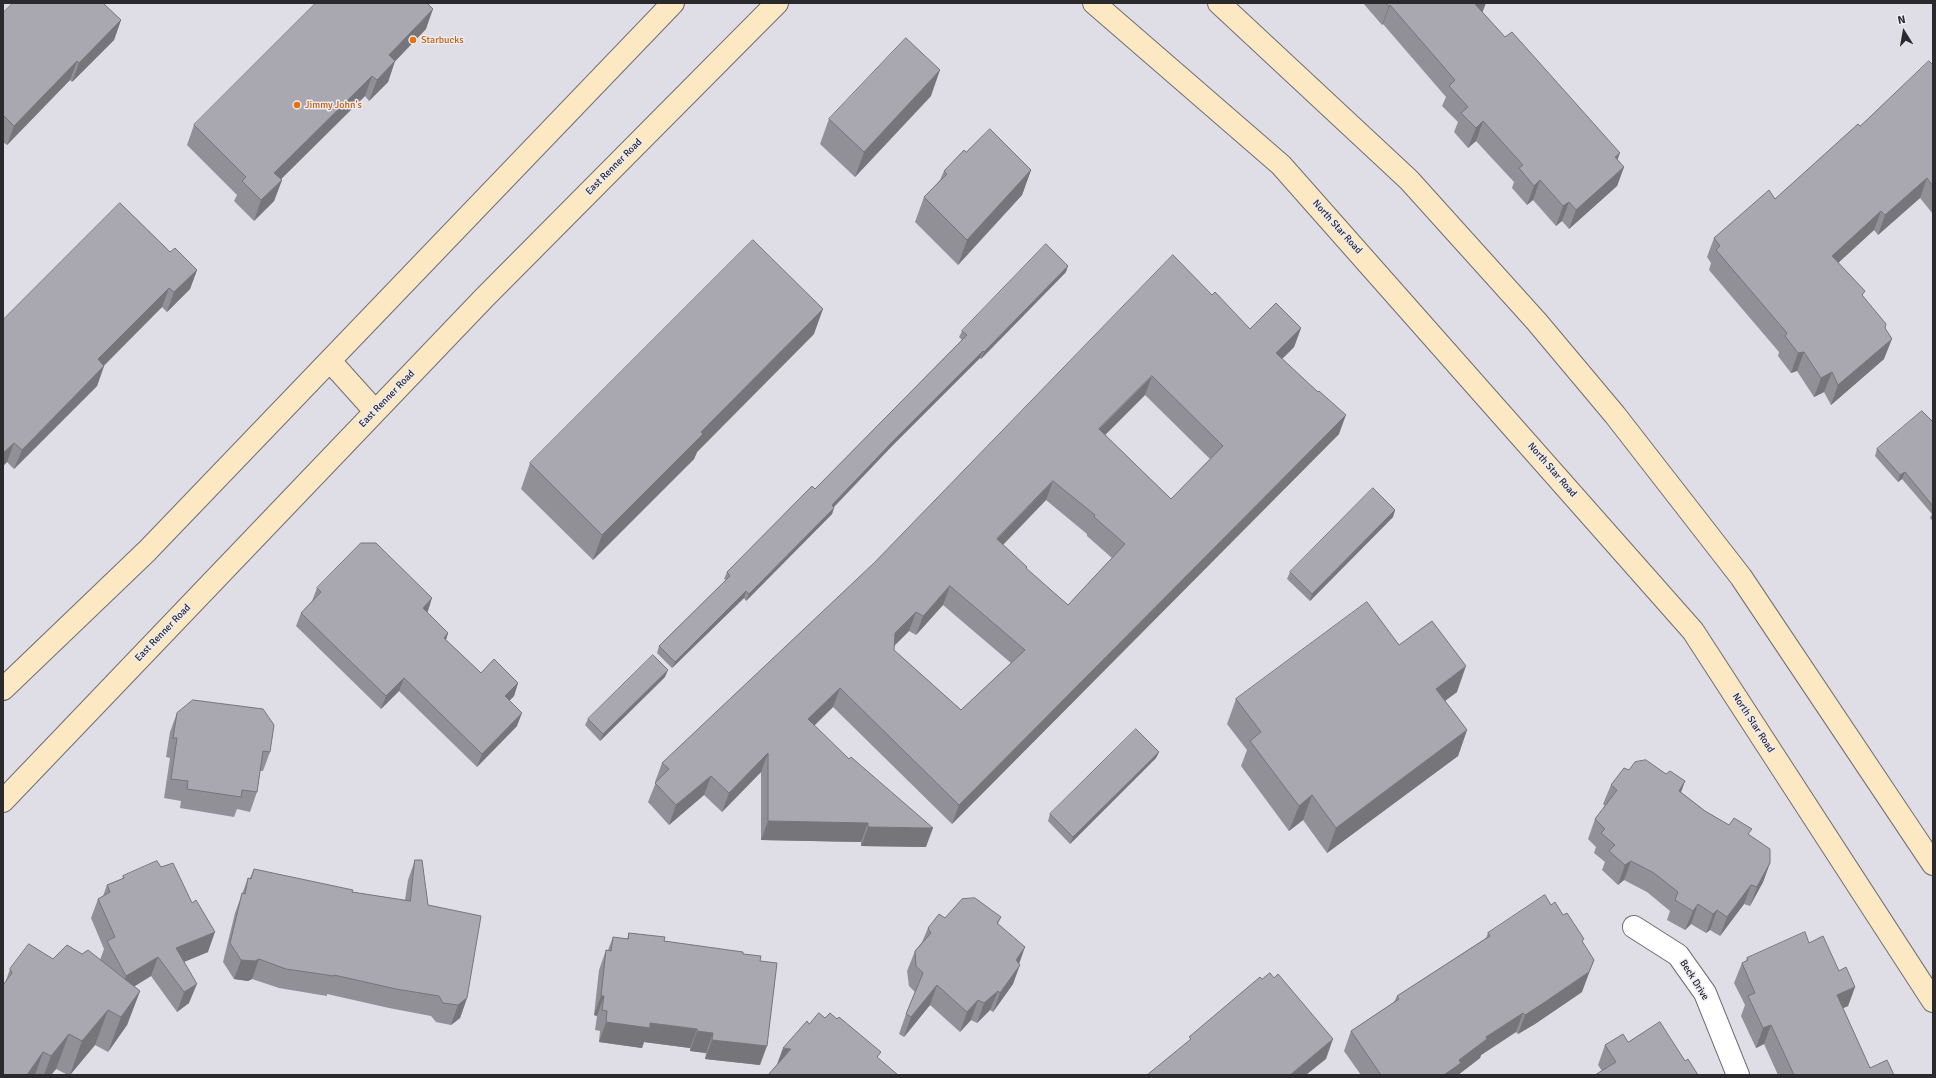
<!DOCTYPE html>
<style>
body{margin:0}
#map{position:relative;width:1936px;height:1078px;overflow:hidden;background:#dfdee6;font-family:Signika,sans-serif}
canvas{display:block}
.frame{position:absolute;inset:0;border:4px solid #2a2a2d;pointer-events:none}
.north{position:absolute;left:1884px;top:12px;width:40px;height:40px;-webkit-text-stroke:3px #ecebf3;paint-order:stroke;rotate:349deg;font-size:11px;font-weight:700;line-height:16px;text-align:center;color:#2a2a2d}
.north::after{content:'';display:block;margin:auto;width:14px;height:18px;background:#2a2a2d;clip-path:polygon(50% 0,100% 100%,50% 72%,0 100%)}
</style>
<div id="map">
<canvas width="1936" height="1078"></canvas>
<div class="frame"></div>
<div class="north">N</div>
</div>
<script>
const context = document.querySelector('canvas').getContext('2d');
context.lineJoin = 'round';
function trace(path, color, width, dash) {
  context.strokeStyle = color;
  context.lineWidth = width;
  context.lineCap = dash ? 'butt' : 'round';
  context.setLineDash(dash || []);
  context.stroke(path);
}
function fillPath(path, color) {
  context.fillStyle = color;
  context.fill(path, 'evenodd');
}
function label(font, color, halo, rows, align = 'center') {
  context.font = font + ' Signika,sans-serif';
  context.lineWidth = 3;
  context.setLineDash([]);
  context.textBaseline = 'middle';
  context.strokeStyle = halo;
  context.fillStyle = color;
  for (const [text, x, y, turn = 0] of rows) {
    context.save();
    context.translate(x, y);
    context.rotate((+turn || 0) * Math.PI / 180);
    context.textAlign = isNaN(turn) ? turn : align;
    if (halo) context.strokeText(text, 0, 0);
    context.fillText(text, 0, 0);
    context.restore();
  }
}
const minor = new Path2D(`
 M 1634,927 L 1678,955 L 1705,993 L 1738,1075`);
const secondary = new Path2D(`
 M 1094,3 L 1281,165 L 1693,631 L 1933,1001
 M 1219,3 L 1409,180 L 1537,322 L 1615,415 L 1741,577 L 1933,864
 M 330,361 L 375,411
 M 3,689 L 147,551 L 673,3
 M 3,801 L 484,298 L 777,3`);
const wall = new Path2D(`
 M 1363,3 L 1477,3 L 1483,11 L 1482,12 L 1505,37 L 1624,167 L 1617,186 L 1569,229 L 1562,221 L 1556,226 L 1533,200 L 1527,205 L 1512,188 L 1514,182 L 1476,141 L 1468,148 L 1454,132 L 1458,122 L 1442,106 L 1446,97 L 1383,24 L 1382,25 Z
 M 3,13 L 121,20 L 114,40 L 72,82 L 70,80 L 7,145 L 3,142 Z
 M 426,29 L 395,61 L 388,82 L 369,101 L 365,96 L 281,179 L 282,180 L 274,201 L 254,221 L 234,201 L 237,195 L 187,145 L 194,125 Z
 M 1933,65 L 1933,214 L 1920,198 L 1878,235 L 1874,230 L 1838,263 L 1863,296 L 1885,328 L 1884,359 L 1831,405 L 1824,392 L 1814,397 L 1797,371 L 1791,373 L 1778,356 L 1779,352 L 1709,270 L 1711,263 L 1707,257 L 1714,238 L 1775,199 L 1860,126 Z
 M 931,96 L 855,177 L 820,144 L 829,119 Z
 M 966,152 L 1031,170 L 1022,195 L 958,265 L 915,222 L 924,197 L 940,180 L 944,171 Z
 M 120,203 L 170,252 L 197,270 L 190,289 L 167,312 L 162,307 L 104,366 L 97,386 L 14,469 L 7,462 L 3,466 Z
 M 1066,272 L 981,359 L 980,358 L 892,446 L 834,507 L 832,514 L 746,601 L 744,598 L 672,668 L 657,653 L 659,646 L 726,580 L 724,579 L 727,572 L 815,489 L 962,340 L 959,337 L 962,331 Z
 M 1212,295 L 1250,329 L 1301,328 L 1294,347 L 1282,359 L 1339,434 L 952,824 L 833,707 L 814,725 L 926,847 L 861,846 L 861,842 L 761,840 L 761,772 L 722,812 L 704,795 L 669,825 L 648,802 L 656,782 L 655,782 L 662,763 ZM 1145,395 L 1210,459 L 1171,499 L 1105,435 ZM 1046,500 L 1087,534 L 1087,536 L 1112,558 L 1068,605 L 1026,569 L 1003,545 ZM 943,605 L 1011,663 L 961,710 L 894,650 L 894,646 L 909,631 L 916,635 Z
 M 814,334 L 697,452 L 694,459 L 593,560 L 521,489 L 530,463 Z
 M 1933,422 L 1933,521 L 1930,518 L 1932,514 L 1902,479 L 1898,482 L 1875,456 L 1877,449 Z
 M 1395,510 L 1393,517 L 1310,601 L 1287,579 L 1290,572 Z
 M 317,588 L 428,611 L 427,612 L 448,633 L 446,640 L 481,673 L 518,683 L 514,696 L 509,701 L 517,726 L 477,767 L 399,691 L 381,709 L 296,626 L 301,613 L 312,601 Z
 M 1399,645 L 1457,692 L 1445,701 L 1467,730 L 1458,756 L 1327,853 L 1303,820 L 1289,831 L 1241,766 L 1247,750 L 1227,724 L 1236,699 Z
 M 665,677 L 600,741 L 585,725 L 588,719 Z
 M 177,713 L 270,752 L 263,771 L 260,771 L 257,792 L 250,812 L 237,809 L 234,817 L 180,808 L 181,801 L 164,798 L 170,758 L 166,757 L 170,732 Z
 M 1159,752 L 1156,758 L 1070,844 L 1048,821 L 1050,814 Z
 M 1629,770 L 1666,774 L 1685,781 L 1681,792 L 1705,811 L 1729,825 L 1749,835 L 1770,863 L 1763,882 L 1750,906 L 1744,904 L 1720,936 L 1710,930 L 1706,933 L 1691,924 L 1685,930 L 1667,920 L 1670,911 L 1647,892 L 1624,880 L 1618,885 L 1602,870 L 1605,862 L 1594,853 L 1596,847 L 1588,839 L 1595,819 L 1605,806 L 1603,804 L 1611,785 Z
 M 415,860 L 428,905 L 467,998 L 460,1018 L 451,1025 L 436,1022 L 431,1016 L 389,1008 L 327,994 L 327,996 L 279,988 L 252,979 L 248,981 L 234,979 L 223,962 L 235,913 L 248,878 L 250,878 L 254,869 L 352,892 L 405,900 L 408,880 Z
 M 123,876 L 208,952 L 184,962 L 189,1003 L 177,1012 L 151,976 L 134,986 L 140,991 L 127,1025 L 108,1052 L 95,1045 L 70,1075 L 68,1075 L 56,1069 L 51,1075 L 3,1075 L 5,983 L 10,969 L 53,959 L 82,954 L 100,960 L 104,949 L 91,918 L 98,899 L 103,896 L 107,885 L 122,879 Z
 M 1551,905 L 1583,943 L 1582,992 L 1535,1024 L 1518,1034 L 1516,1032 L 1481,1055 L 1480,1058 L 1458,1075 L 1361,1075 L 1344,1051 L 1351,1031 L 1394,1002 L 1397,996 L 1486,938 L 1488,933 Z
 M 1001,917 L 998,924 L 1019,963 L 1013,984 L 993,1012 L 990,1010 L 977,1023 L 971,1020 L 960,1032 L 930,1005 L 904,1037 L 899,1034 L 906,1014 L 915,992 L 909,986 L 907,971 L 915,951 L 922,942 L 928,928 L 945,918 Z
 M 629,933 L 664,941 L 743,954 L 760,961 L 760,1065 L 705,1059 L 706,1053 L 690,1051 L 690,1048 L 644,1042 L 642,1048 L 599,1042 L 600,1031 L 595,1030 L 597,1016 L 594,1015 L 599,970 L 606,950 L 608,950 L 613,937 L 627,939 Z
 M 1809,943 L 1839,971 L 1855,987 L 1848,1006 L 1843,1008 L 1870,1068 L 1894,1075 L 1778,1075 L 1764,1044 L 1756,1048 L 1741,1016 L 1745,1005 L 1734,983 L 1742,963 L 1746,961 L 1747,958 Z
 M 1628,1042 L 1685,1061 L 1602,1071 L 1598,1065 L 1605,1045 Z`);
const shadedWall = new Path2D(`
 M 1477,3 L 1486,3 L 1483,11 L 1468,24 L 1475,4 Z
 M 1390,5 L 1383,24 L 1382,25 L 1389,6 Z
 M 433,9 L 426,29 L 382,75 L 389,55 Z
 M 121,20 L 114,40 L 72,82 L 79,63 Z
 M 77,61 L 70,80 L 7,145 L 14,126 Z
 M 395,61 L 388,82 L 369,101 L 377,80 Z
 M 940,70 L 931,96 L 855,177 L 864,152 Z
 M 372,76 L 365,96 L 267,193 L 274,173 Z
 M 1483,121 L 1476,141 L 1468,148 L 1476,128 Z
 M 1620,153 L 1613,172 L 1615,157 Z
 M 1624,167 L 1617,186 L 1569,229 L 1576,210 Z
 M 1031,170 L 1022,195 L 958,265 L 967,240 Z
 M 1927,178 L 1920,198 L 1878,235 L 1885,215 Z
 M 282,180 L 274,201 L 254,221 L 261,200 Z
 M 1540,180 L 1533,200 L 1527,205 L 1534,186 Z
 M 1569,202 L 1562,221 L 1556,226 L 1563,206 Z
 M 1881,211 L 1874,230 L 1825,275 L 1832,256 Z
 M 1068,266 L 1066,272 L 981,359 L 984,352 Z
 M 197,270 L 190,289 L 167,312 L 174,292 Z
 M 169,288 L 162,307 L 90,379 L 98,359 Z
 M 823,309 L 814,334 L 697,452 L 694,459 L 593,560 L 602,535 L 701,432 Z
 M 1301,328 L 1294,347 L 1269,372 L 1276,353 Z
 M 1892,339 L 1884,359 L 1831,405 L 1838,385 Z
 M 983,351 L 980,358 L 892,446 L 829,512 L 832,505 L 895,439 Z
 M 1804,352 L 1797,371 L 1791,373 L 1798,353 Z
 M 104,366 L 97,386 L 14,469 L 22,450 Z
 M 1832,372 L 1824,392 L 1814,397 L 1821,378 Z
 M 1152,376 L 1145,395 L 1092,448 L 1099,429 Z
 M 1346,415 L 1339,434 L 952,824 L 959,805 Z
 M 14,443 L 7,462 L 3,466 L 3,453 Z
 M 1905,472 L 1902,479 L 1898,482 L 1900,475 Z
 M 1053,481 L 1046,500 L 990,558 L 997,539 Z
 M 834,508 L 832,514 L 746,601 L 749,594 Z
 M 1395,510 L 1393,517 L 1310,601 L 1312,594 Z
 M 950,586 L 943,605 L 916,635 L 923,616 Z
 M 746,591 L 744,598 L 672,668 L 675,662 Z
 M 432,598 L 428,611 L 418,621 L 423,608 Z
 M 916,612 L 909,631 L 888,652 L 895,633 Z
 M 448,633 L 444,646 L 444,638 Z
 M 1466,666 L 1457,692 L 1427,714 L 1436,689 Z
 M 668,670 L 665,677 L 600,741 L 603,734 Z
 M 404,678 L 399,691 L 381,709 L 386,696 Z
 M 518,683 L 514,696 L 500,710 L 505,696 Z
 M 840,688 L 833,707 L 801,739 L 808,719 Z
 M 522,713 L 517,726 L 477,767 L 482,754 Z
 M 1467,730 L 1458,756 L 1327,853 L 1336,828 Z
 M 1159,752 L 1156,758 L 1070,844 L 1073,837 Z
 M 768,753 L 761,772 L 722,812 L 729,793 Z
 M 711,776 L 704,795 L 669,825 L 676,805 Z
 M 1685,781 L 1678,800 L 1679,791 Z
 M 1312,795 L 1303,820 L 1289,831 L 1299,806 Z
 M 768,821 L 868,823 L 861,842 L 761,840 Z
 M 868,827 L 933,828 L 926,847 L 861,846 Z
 M 1631,861 L 1624,880 L 1618,885 L 1625,865 Z
 M 1770,863 L 1763,882 L 1750,906 L 1757,887 Z
 M 1751,885 L 1744,904 L 1720,936 L 1727,917 Z
 M 1698,904 L 1691,924 L 1685,930 L 1693,911 Z
 M 1717,910 L 1710,930 L 1706,933 L 1713,914 Z
 M 215,932 L 208,952 L 169,968 L 176,948 Z
 M 1025,947 L 1018,967 L 1016,960 Z
 M 158,957 L 151,976 L 119,996 L 126,976 Z
 M 259,959 L 252,979 L 248,981 L 234,979 L 241,960 Z
 M 1594,960 L 1582,992 L 1535,1024 L 1518,1034 L 1525,1015 Z
 M 1020,965 L 1013,984 L 993,1012 L 1000,993 Z
 M 197,984 L 189,1003 L 177,1012 L 184,992 Z
 M 937,985 L 930,1005 L 904,1037 L 911,1017 Z
 M 1855,987 L 1848,1006 L 1830,1014 L 1837,995 Z
 M 140,991 L 127,1025 L 108,1052 L 121,1017 Z
 M 998,991 L 990,1010 L 977,1023 L 984,1003 Z
 M 601,996 L 604,996 L 597,1016 L 594,1015 Z
 M 467,998 L 460,1018 L 451,1025 L 458,1005 Z
 M 978,1000 L 971,1020 L 960,1032 L 967,1012 Z
 M 108,1010 L 95,1045 L 70,1075 L 82,1041 Z
 M 1523,1013 L 1516,1032 L 1481,1055 L 1480,1058 L 1458,1075 L 1444,1075 L 1459,1060 L 1486,1037 Z
 M 606,1022 L 650,1023 L 697,1029 L 690,1048 L 644,1042 L 642,1048 L 599,1042 Z
 M 1771,1025 L 1764,1044 L 1756,1048 L 1763,1028 Z
 M 697,1031 L 713,1033 L 706,1053 L 690,1051 Z
 M 69,1034 L 56,1069 L 51,1075 L 44,1075 L 51,1056 Z
 M 1333,1039 L 1326,1059 L 1306,1075 L 1290,1075 Z
 M 712,1040 L 767,1046 L 760,1065 L 705,1059 Z
 M 783,1048 L 791,1049 L 776,1067 Z
 M 43,1052 L 35,1075 L 27,1075 Z`);
const building = new Path2D(`
 M 13,3 L 103,3 L 121,20 L 79,63 L 77,61 L 14,126 L 3,115 L 3,13 Z
 M 316,3 L 427,3 L 433,9 L 389,55 L 395,61 L 377,80 L 372,76 L 274,173 L 282,180 L 261,200 L 242,181 L 246,177 L 194,125 Z
 M 1386,3 L 1477,3 L 1475,4 L 1505,37 L 1512,32 L 1620,153 L 1615,157 L 1624,167 L 1576,210 L 1569,202 L 1563,206 L 1540,180 L 1534,186 L 1519,168 L 1523,165 L 1483,121 L 1476,128 L 1461,113 L 1468,107 L 1449,86 L 1455,80 L 1390,5 L 1389,6 Z
 M 906,38 L 940,70 L 864,152 L 829,119 Z
 M 1929,61 L 1933,65 L 1933,186 L 1927,178 L 1885,215 L 1881,211 L 1832,256 L 1865,291 L 1862,295 L 1886,324 L 1885,328 L 1892,339 L 1838,385 L 1832,372 L 1821,378 L 1804,352 L 1798,353 L 1785,336 L 1787,333 L 1716,250 L 1720,246 L 1714,238 L 1769,190 L 1775,199 L 1858,124 L 1860,126 Z
 M 990,129 L 1031,170 L 967,240 L 924,197 L 947,174 L 944,171 L 964,150 L 966,152 Z
 M 120,203 L 170,252 L 175,248 L 197,270 L 174,292 L 169,288 L 98,359 L 104,366 L 22,450 L 14,443 L 3,453 L 3,320 Z
 M 753,240 L 823,309 L 701,432 L 703,434 L 602,535 L 530,463 Z
 M 1046,244 L 1068,266 L 984,352 L 983,351 L 895,439 L 832,505 L 834,508 L 749,594 L 746,591 L 675,662 L 659,646 L 730,576 L 727,572 L 812,486 L 815,489 L 967,335 L 962,331 Z
 M 1173,255 L 1212,295 L 1215,292 L 1250,329 L 1276,303 L 1301,328 L 1276,353 L 1318,392 L 1319,391 L 1346,415 L 959,805 L 840,688 L 808,719 L 849,759 L 851,757 L 933,828 L 868,827 L 868,823 L 768,821 L 768,753 L 729,793 L 711,776 L 676,805 L 655,783 L 669,769 L 662,763 L 874,563 ZM 1152,376 L 1223,446 L 1171,499 L 1099,429 ZM 1053,481 L 1095,515 L 1094,517 L 1125,544 L 1068,605 L 1026,568 L 1027,567 L 997,539 ZM 950,586 L 1025,650 L 961,710 L 894,650 L 895,633 L 916,612 L 923,616 Z
 M 1922,411 L 1933,422 L 1933,506 L 1905,472 L 1900,475 L 1877,449 Z
 M 1373,488 L 1395,510 L 1312,594 L 1290,572 Z
 M 361,543 L 376,543 L 432,598 L 423,608 L 448,633 L 444,638 L 481,673 L 494,659 L 518,683 L 505,696 L 522,713 L 482,754 L 404,678 L 386,696 L 301,613 L 321,592 L 317,588 Z
 M 1367,602 L 1399,645 L 1432,621 L 1466,666 L 1436,689 L 1467,730 L 1336,828 L 1312,795 L 1299,806 L 1250,741 L 1261,732 L 1236,699 Z
 M 653,655 L 668,670 L 603,734 L 588,719 Z
 M 193,700 L 263,709 L 274,725 L 270,752 L 263,751 L 257,792 L 242,790 L 241,797 L 187,789 L 188,781 L 171,779 L 177,738 L 173,738 L 177,713 Z
 M 1136,729 L 1159,752 L 1073,837 L 1050,814 Z
 M 1646,760 L 1666,774 L 1670,771 L 1685,781 L 1679,791 L 1705,811 L 1729,825 L 1734,818 L 1752,829 L 1748,834 L 1770,849 L 1770,863 L 1757,887 L 1751,885 L 1727,917 L 1717,910 L 1713,914 L 1698,904 L 1693,911 L 1675,900 L 1678,892 L 1654,873 L 1631,861 L 1625,865 L 1609,851 L 1615,845 L 1601,833 L 1605,829 L 1595,819 L 1617,790 L 1611,785 L 1624,768 L 1629,770 L 1635,762 Z
 M 415,860 L 422,860 L 428,905 L 481,916 L 467,998 L 458,1005 L 443,1003 L 439,996 L 396,989 L 334,975 L 334,976 L 286,969 L 259,959 L 255,961 L 241,960 L 230,943 L 242,893 L 245,894 L 248,878 L 251,879 L 254,869 L 353,890 L 352,892 L 410,901 Z
 M 157,861 L 161,867 L 173,863 L 192,903 L 196,900 L 215,932 L 176,948 L 197,984 L 184,992 L 158,957 L 126,976 L 107,941 L 115,937 L 98,899 L 110,892 L 107,885 L 124,878 L 123,876 Z
 M 1545,895 L 1551,905 L 1555,902 L 1563,915 L 1567,913 L 1584,939 L 1582,941 L 1594,960 L 1589,972 L 1542,1004 L 1525,1015 L 1523,1013 L 1486,1037 L 1487,1039 L 1459,1060 L 1461,1063 L 1444,1075 L 1381,1075 L 1351,1031 L 1399,999 L 1397,996 L 1490,936 L 1488,933 Z
 M 975,898 L 1001,917 L 997,923 L 1025,947 L 1016,960 L 1020,965 L 1000,993 L 998,991 L 984,1003 L 978,1000 L 967,1012 L 937,985 L 911,1017 L 906,1014 L 923,973 L 916,966 L 915,951 L 931,933 L 928,928 L 939,914 L 945,918 L 962,899 Z
 M 1805,932 L 1809,943 L 1823,936 L 1839,971 L 1846,967 L 1855,987 L 1837,995 L 1870,1068 L 1887,1060 L 1894,1075 L 1794,1075 L 1771,1025 L 1763,1028 L 1748,996 L 1755,993 L 1742,963 L 1748,960 L 1747,958 Z
 M 629,933 L 665,937 L 664,941 L 743,952 L 743,954 L 761,956 L 760,961 L 777,963 L 767,1046 L 712,1040 L 713,1033 L 697,1031 L 697,1029 L 650,1023 L 650,1028 L 606,1022 L 607,1011 L 602,1010 L 604,996 L 601,996 L 606,950 L 611,951 L 613,937 L 628,939 Z
 M 29,944 L 53,959 L 67,945 L 82,954 L 88,950 L 140,991 L 121,1017 L 108,1010 L 82,1041 L 69,1034 L 51,1056 L 43,1052 L 27,1075 L 3,1075 L 3,985 L 12,973 L 10,969 Z
 M 1270,973 L 1274,978 L 1278,974 L 1333,1039 L 1290,1075 L 1147,1075 L 1191,1039 L 1189,1037 L 1260,977 L 1262,979 Z
 M 819,1013 L 825,1018 L 830,1013 L 837,1019 L 839,1017 L 881,1052 L 877,1057 L 898,1075 L 768,1075 L 791,1049 L 783,1048 L 807,1021 L 809,1024 Z
 M 1660,1022 L 1685,1061 L 1688,1059 L 1698,1075 L 1595,1075 L 1616,1062 L 1605,1045 L 1623,1034 L 1628,1042 Z`);
const markers = [
 [413,40,4,"#e8710a"],
 [297,105,4,"#e8710a"]
];
const foodNames = [
 ["Starbucks",421,40],
 ["Jimmy John's",305,105]
];
const streetNames = [
 ["East Renner Road",614,167,-45],
 ["North Star Road",1337,227,48],
 ["East Renner Road",387,399,-46],
 ["North Star Road",1552,470,49],
 ["East Renner Road",163,633,-46],
 ["North Star Road",1753,723,57],
 ["Beck Drive",1694,980,58]
];
trace(minor, '#6f6e75', 24);
trace(secondary, '#6f6e75', 24);
trace(minor, '#fff', 22);
trace(secondary, '#fce9c4', 22);
fillPath(wall, '#919096');
fillPath(shadedWall, '#76757a');
fillPath(building, '#a9a7af');
trace(building, '#76757a', 1);
for (const [x, y, r, color] of markers) {
  const dot = new Path2D();
  dot.arc(x, y, r, 0, 2 * Math.PI);
  context.fillStyle = color;
  context.fill(dot);
  trace(dot, '#ecebf3', 1.5);
}
label('10px', '#c56008', '#ecebf3', foodNames, 'left');
label('10px', '#2a2a2d', '#ecebf3', streetNames);
</script>
